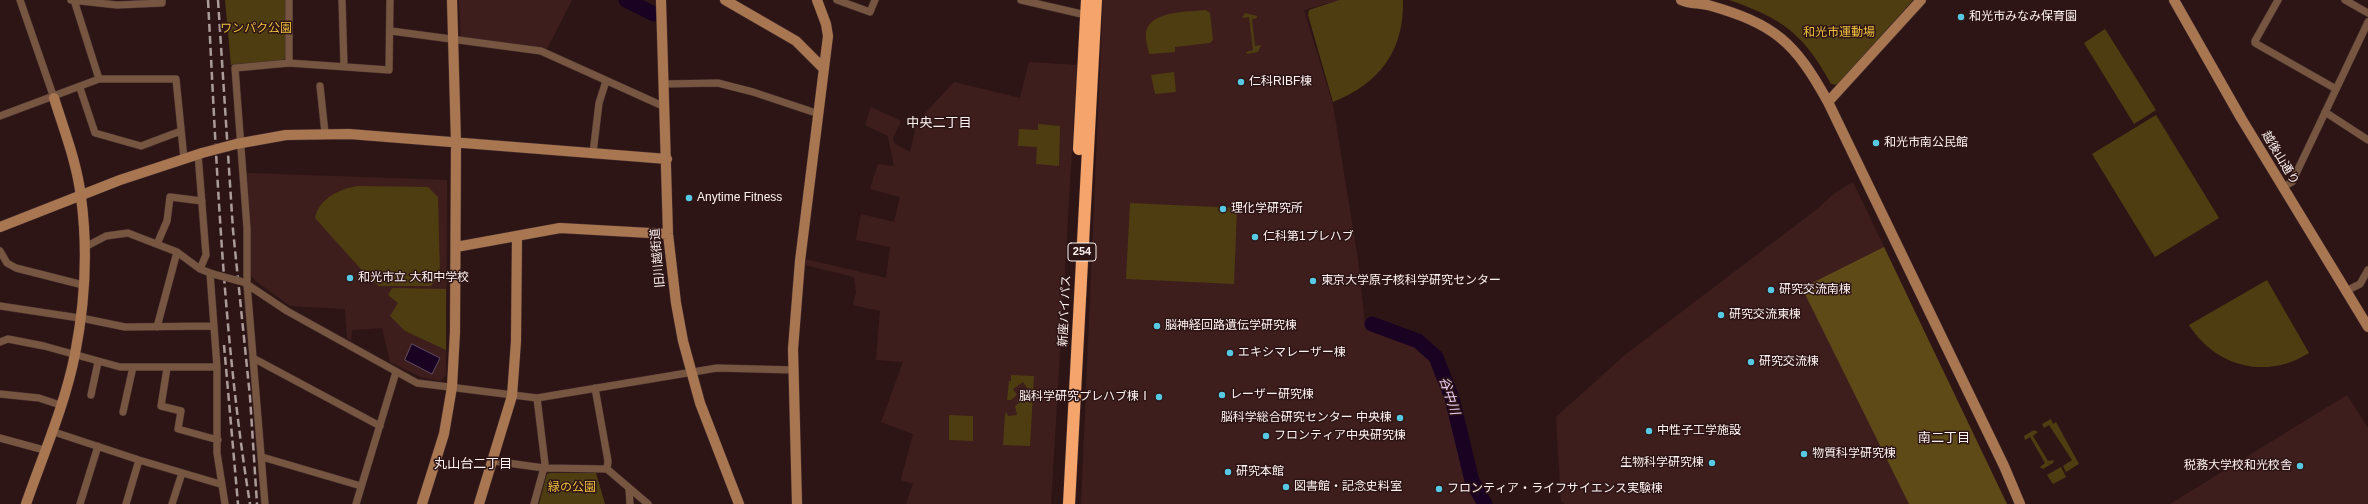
<!DOCTYPE html>
<meta charset="utf-8">
<style>
body{margin:0}
canvas{display:block;background:#2e1515}
</style>
<canvas width="2368" height="504"></canvas>
<script>
const context = document.querySelector('canvas').getContext('2d');
context.lineJoin = 'round';
function fillPath(path, color) {
  context.fillStyle = color;
  context.fill(path, 'evenodd');
}
function trace(path, color, width, dash) {
  context.strokeStyle = color;
  context.lineWidth = width;
  context.lineCap = dash ? 'butt' : 'round';
  context.setLineDash(dash || []);
  context.stroke(path);
}
function label(font, color, halo, rows, align = 'center') {
  context.font = font + ' Arial,"Noto Sans JP",sans-serif';
  context.lineWidth = 3;
  context.setLineDash([]);
  context.textBaseline = 'middle';
  context.strokeStyle = halo;
  context.fillStyle = color;
  for (const [text, x, y, turn = 0] of rows) {
    context.save();
    context.translate(x, y);
    context.rotate((+turn || 0) * Math.PI / 180);
    context.textAlign = isNaN(turn) ? turn : align;
    if (halo) context.strokeText(text, 0, 0);
    context.fillText(text, 0, 0);
    context.restore();
  }
}
const built = new Path2D(`
 M 459,0 L 572,0 L 547,49 L 461,37 Z
 M 1103,0 L 1339,0 L 1304,10 L 1333,105 L 1358,260 L 1365,324 L 1415,341 L 1423,347 L 1433,360 L 1441,377 L 1481,504 L 1081,504 Z
 M 1029,62 L 1077,65 L 1051,504 L 906,504 L 913,484 L 901,480 L 913,434 L 881,422 L 903,362 L 876,360 L 880,311 L 853,305 L 856,293 L 854,277 L 805,265 L 805,259 L 886,278 L 890,247 L 856,240 L 861,214 L 894,222 L 900,197 L 870,189 L 878,164 L 894,166 L 888,136 L 865,125 L 871,107 L 901,121 L 893,138 L 894,143 L 910,152 L 917,122 L 954,82 L 1020,98 Z
 M 247,173 L 447,180 L 446,376 L 440,381 L 421,377 L 390,362 L 382,328 L 352,330 L 351,341 L 347,338 L 345,309 L 290,306 L 256,281 L 250,275 Z
 M 1853,182 L 2007,504 L 1565,504 L 1561,501 L 1556,417 L 1626,354 L 1816,210 L 1835,193 Z
 M 2347,395 L 2368,428 L 2368,504 L 2170,504 Z`);
const green = new Path2D(`
 M 225,0 L 285,0 L 285,58 L 283,61 L 231,65 Z
 M 1339,0 L 1403,0 C 1404,51 1380,83 1333,102 L 1308,15 L 1309,10 Z
 M 1729,0 L 1913,0 L 1838,85 L 1831,84 C 1804,34 1782,18 1729,0 Z
 M 1206,10 L 1210,13 L 1213,40 L 1210,43 L 1175,47 L 1175,52 L 1149,54 C 1148,47 1145,38 1146,32 C 1151,10 1189,12 1206,10 Z
 M 1245,13 L 1257,16 L 1257,18 L 1252,19 L 1255,46 L 1261,45 L 1258,52 L 1247,54 L 1246,52 L 1253,50 L 1249,17 L 1242,18 Z
 M 2105,29 L 2156,110 L 2134,124 L 2084,43 Z
 M 1174,72 L 1176,92 L 1155,94 L 1151,75 Z
 M 2156,115 L 2219,218 L 2155,257 L 2092,154 Z
 M 1038,124 L 1060,126 L 1059,166 L 1036,164 L 1037,147 L 1018,146 L 1019,129 L 1038,130 Z
 M 357,186 L 428,187 L 438,197 L 440,275 L 431,286 L 379,286 L 367,276 L 315,218 C 319,198 340,189 357,186 Z
 M 1130,203 L 1237,208 L 1234,284 L 1126,279 Z
 M 2267,280 L 2309,353 C 2266,380 2216,367 2189,325 Z
 M 392,288 L 446,289 L 446,350 L 405,331 L 390,316 L 398,303 L 388,295 Z
 M 1011,375 L 1034,376 L 1030,446 L 1003,445 L 1005,414 L 1006,412 L 1008,416 L 1017,415 L 1015,406 L 1019,403 L 1017,400 L 1029,391 L 1023,382 L 1013,389 L 1017,395 L 1011,400 L 1007,400 L 1009,381 L 1011,381 Z
 M 949,415 L 973,416 L 973,441 L 949,440 Z
 M 2051,419 L 2053,424 L 2056,422 L 2079,464 L 2066,472 L 2063,466 L 2072,460 L 2049,425 L 2044,428 L 2042,424 Z
 M 2034,430 L 2038,432 L 2033,436 L 2048,461 L 2054,460 L 2053,463 L 2043,469 L 2040,467 L 2045,463 L 2030,437 L 2025,440 L 2024,436 Z
 M 2061,467 L 2066,477 L 2053,484 L 2047,475 Z
 M 550,473 L 596,473 L 605,504 L 539,504 L 547,474 Z`);
const forest = new Path2D(`
 M 1884,247 L 2007,504 L 1909,504 L 1802,288 Z`);
const water = new Path2D(`
 M 412,344 L 440,358 L 432,374 L 405,360 Z`);
const river = new Path2D(`
 M 626,0 L 654,14
 M 1372,324 L 1418,341 L 1436,357 L 1452,398 L 1472,481 L 1485,504`);
const street = new Path2D(`
 M 20,0 L 54,98
 M 71,0 L 117,5 L 162,3 L 162,0
 M 74,0 L 99,79
 M 289,0 L 289,63
 M 342,0 L 344,66
 M 837,0 L 870,12 L 875,0
 M 1021,0 L 1086,15
 M 2278,0 L 2255,41 L 2255,43 L 2336,89
 M 2345,0 L 2368,13
 M 391,31 L 541,51 L 665,107
 M 663,84 L 718,83 L 753,92 L 819,114
 M 320,86 L 325,133
 M 80,88 L 95,133 L 141,146 L 181,131
 M 2325,112 L 2368,140
 M 0,116 L 99,79 L 176,79 L 184,159
 M 593,153 L 599,103 L 606,81
 M 198,154 L 206,255 L 200,269
 M 2283,187 L 2292,182 L 2368,22
 M 157,244 L 167,221 L 170,197 L 202,201
 M 85,247 L 106,236 L 128,233 L 177,252 L 200,269 L 213,274
 M 0,251 L 7,263 L 16,268 L 83,285
 M 210,273 L 217,367 L 217,453 L 225,504
 M 245,283 L 287,311 L 417,383 L 537,398 L 717,368 L 794,370
 M 2346,291 L 2360,284 L 2368,270
 M 0,306 L 86,319 L 125,327 L 214,326
 M 157,327 L 177,252
 M 0,342 L 8,339 L 44,346 L 120,367 L 217,367
 M 253,358 L 380,426
 M 167,368 L 161,406 L 181,411 L 178,429 L 218,440
 M 595,388 L 608,461 L 607,469
 M 0,394 L 39,398 L 60,405
 M 91,395 L 98,362
 M 123,412 L 133,367
 M 51,431 L 139,460 L 220,484
 M 0,438 L 44,450
 M 262,457 L 361,486
 M 493,461 L 544,468 L 607,469 L 648,504
 M 629,489 L 630,504
 M 80,504 L 98,446
 M 126,504 L 139,460
 M 172,504 L 182,473
 M 265,504 L 247,284 L 247,228 L 235,68 L 289,63 L 389,70 L 390,0
 M 356,504 L 396,372
 M 534,504 L 545,464 L 537,398`);
const secondary = new Path2D(`
 M 661,0 L 668,234 L 676,303 L 683,341 L 700,403 L 739,504
 M 725,0 L 796,41 L 824,69
 M 1681,0 C 1689,4 1699,3 1708,5 C 1775,24 1795,42 1828,102 L 2004,466 L 2020,504
 M 2174,0 L 2241,118 L 2368,327
 M 1828,102 L 1921,0
 M 236,144 L 286,135 L 349,134 L 667,159
 M 0,227 L 120,180 L 202,153
 M 456,247 L 560,228 L 668,234
 M 26,504 C 43,455 65,405 75,354 C 85,303 88,249 81,197 C 77,163 64,130 54,98
 M 422,504 L 444,434 L 452,387 L 455,332 L 456,143 L 452,0
 M 479,504 L 512,396 L 516,341 L 517,236
 M 797,504 L 793,349 L 800,261 L 828,36 L 826,24 L 817,0`);
const highway = new Path2D(`
 M 1079,149 L 1087,0
 M 1069,504 L 1096,0`);
const rail = new Path2D(`
 M 208,0 C 217,168 223,338 250,504
 M 218,0 L 233,230 L 250,397 L 257,504
 M 224,345 L 238,504`);
const streetBridge = new Path2D(`
 M 213,274 L 243,282`);
const secondaryBridge = new Path2D(`
 M 202,153 L 236,144`);
const markers = [
 [1961,17,4,"#58c9e3"],
 [1241,82,4,"#58c9e3"],
 [1876,143,4,"#58c9e3"],
 [689,198,4,"#58c9e3"],
 [1223,209,4,"#58c9e3"],
 [1255,237,4,"#58c9e3"],
 [350,278,4,"#58c9e3"],
 [1313,281,4,"#58c9e3"],
 [1771,290,4,"#58c9e3"],
 [1721,315,4,"#58c9e3"],
 [1157,326,4,"#58c9e3"],
 [1230,353,4,"#58c9e3"],
 [1751,362,4,"#58c9e3"],
 [1222,395,4,"#58c9e3"],
 [1159,397,4,"#58c9e3"],
 [1400,418,4,"#58c9e3"],
 [1649,431,4,"#58c9e3"],
 [1266,436,4,"#58c9e3"],
 [1804,454,4,"#58c9e3"],
 [1712,463,4,"#58c9e3"],
 [2300,466,4,"#58c9e3"],
 [1228,472,4,"#58c9e3"],
 [1286,487,4,"#58c9e3"],
 [1439,489,4,"#58c9e3"]
];
const shields = [
 [1082,252,28]
];
const shieldNames = [
 ["254",1082,252]
];
const poiNames = [
 ["和光市みなみ保育園",1969,17],
 ["仁科RIBF棟",1249,82],
 ["和光市南公民館",1884,143],
 ["Anytime Fitness",697,198],
 ["理化学研究所",1231,209],
 ["仁科第1プレハブ",1263,237],
 ["和光市立 大和中学校",358,278],
 ["東京大学原子核科学研究センター",1321,281],
 ["研究交流南棟",1779,290],
 ["研究交流東棟",1729,315],
 ["脳神経回路遺伝学研究棟",1165,326],
 ["エキシマレーザー棟",1238,353],
 ["研究交流棟",1759,362],
 ["レーザー研究棟",1230,395],
 ["脳科学研究プレハブ棟Ⅰ",1151,397,"right"],
 ["脳科学総合研究センター 中央棟",1392,418,"right"],
 ["中性子工学施設",1657,431],
 ["フロンティア中央研究棟",1274,436],
 ["物質科学研究棟",1812,454],
 ["生物科学研究棟",1704,463,"right"],
 ["税務大学校和光校舎",2292,466,"right"],
 ["研究本館",1236,472],
 ["図書館・記念史料室",1294,487],
 ["フロンティア・ライフサイエンス実験棟",1447,489]
];
const parkNames = [
 ["ワンパク公園",256,29],
 ["和光市運動場",1839,33],
 ["緑の公園",572,488]
];
const streetNames = [
 ["越後山通り",2280,158,59],
 ["旧川越街道",658,258,-95],
 ["新座バイパス",1065,311,-87]
];
const neighbourhoodNames = [
 ["中央二丁目",939,123],
 ["南二丁目",1944,438],
 ["丸山台二丁目",473,464]
];
const waterNames = [
 ["谷中川",1449,396,72]
];
fillPath(built, '#3d1e1d');
fillPath(green, '#4e3d10');
fillPath(forest, '#5d4a17');
fillPath(water, '#1a0223');
trace(water, '#5e4a61', 1);
trace(river, '#1a0223', 15);
trace(street, '#47302f', 8);
trace(secondary, '#47302f', 11);
trace(highway, '#47302f', 13);
trace(street, '#765640', 7);
trace(secondary, '#a97652', 10);
trace(highway, '#f5a46b', 12);
trace(rail, '#ab9b9a', 2.5, [8, 4]);
trace(streetBridge, '#47302f', 8, []);
trace(secondaryBridge, '#47302f', 11, []);
trace(streetBridge, '#765640', 7);
trace(secondaryBridge, '#a97652', 10);
for (const [x, y, r, color] of markers) {
  const dot = new Path2D();
  dot.arc(x, y, r, 0, 2 * Math.PI);
  context.fillStyle = color;
  context.fill(dot);
  trace(dot, '#2e1515', 1.5);
}
for (const [x, y, w] of shields) {
  const box = new Path2D();
  box.roundRect(x - w / 2, y - 9, w, 18, 3);
  context.fillStyle = '#2e1515';
  context.fill(box);
  trace(box, '#fdf2f1', 1);
}
label('bold 11px', '#fdf2f1', null, shieldNames);
label('12px', '#fdf2f1', '#2e1515', poiNames, 'left');
label('12px', '#efc03d', '#2e1515', parkNames);
label('12px', '#fdf2f1', '#2e1515', streetNames);
label('13px', '#fdf2f1', '#2e1515', neighbourhoodNames);
label('italic 13px', '#ecd0f8', '#2e1515', waterNames);
</script>
